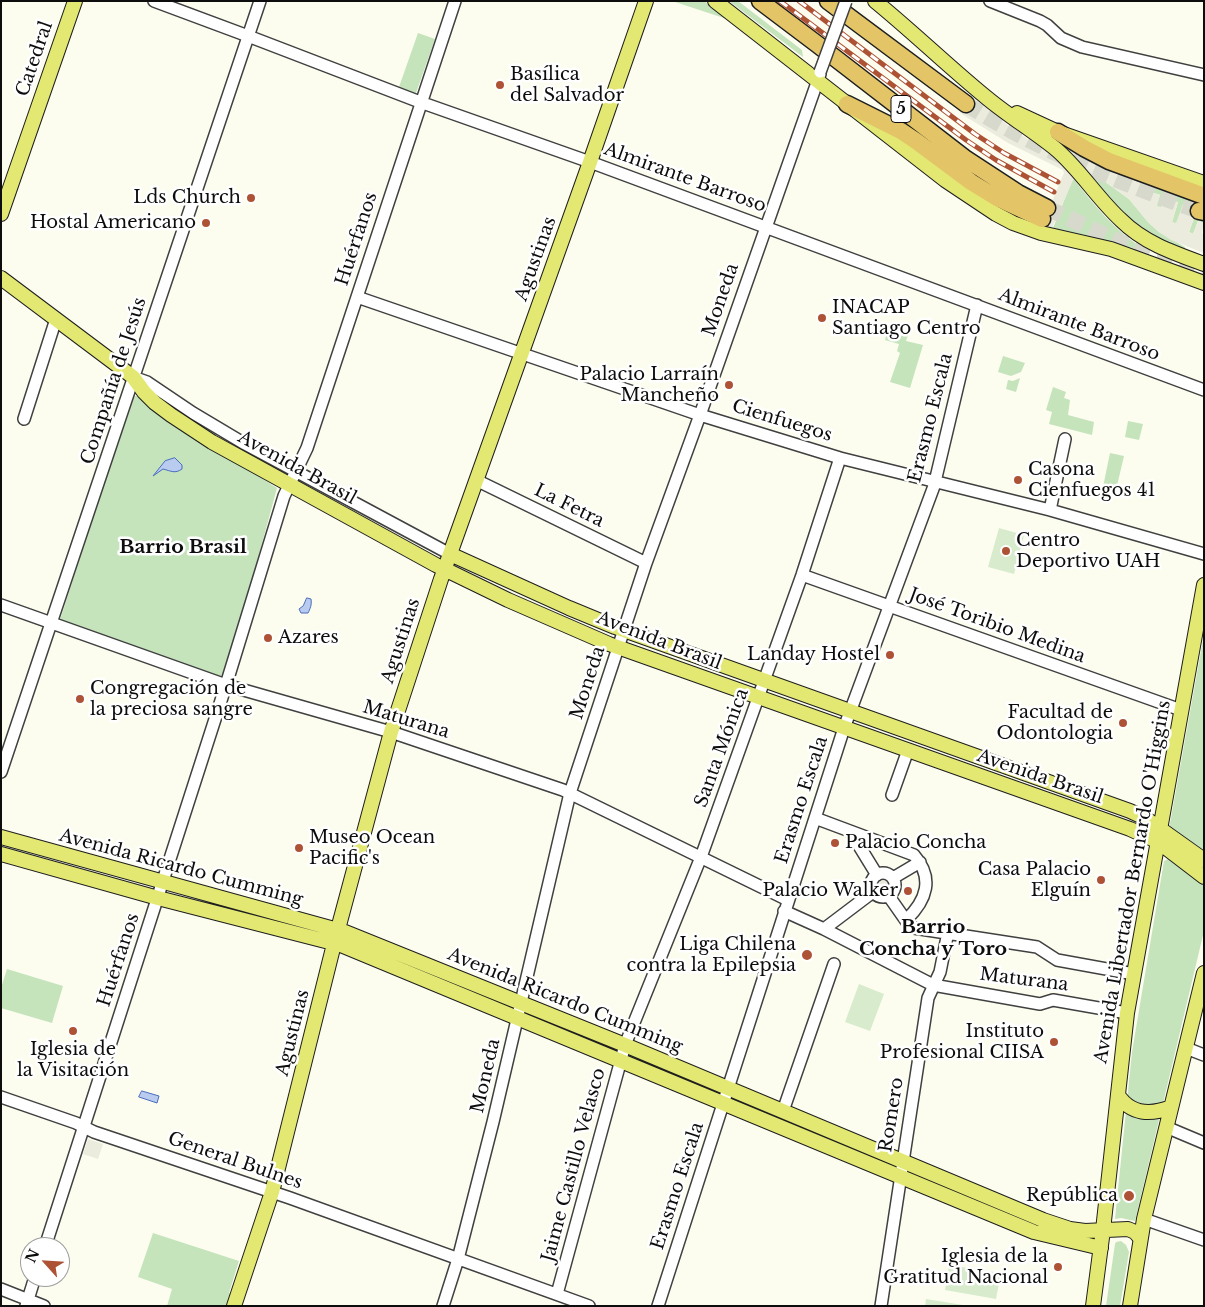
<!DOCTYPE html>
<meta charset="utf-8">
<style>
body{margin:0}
#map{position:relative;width:1205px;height:1307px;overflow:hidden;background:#fcfdef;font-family:"Libre Baskerville",serif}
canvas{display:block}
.frame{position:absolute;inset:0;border:2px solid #0d0d0d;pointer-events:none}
.north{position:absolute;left:20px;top:1237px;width:50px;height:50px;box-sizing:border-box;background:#fff;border:1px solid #9e9e9e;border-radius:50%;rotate:296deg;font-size:14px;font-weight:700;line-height:20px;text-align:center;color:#0d0d0d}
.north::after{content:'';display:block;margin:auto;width:18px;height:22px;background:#ad5235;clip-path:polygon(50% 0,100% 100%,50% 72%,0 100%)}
</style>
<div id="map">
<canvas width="1205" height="1307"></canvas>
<div class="frame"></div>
<div class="north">N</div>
</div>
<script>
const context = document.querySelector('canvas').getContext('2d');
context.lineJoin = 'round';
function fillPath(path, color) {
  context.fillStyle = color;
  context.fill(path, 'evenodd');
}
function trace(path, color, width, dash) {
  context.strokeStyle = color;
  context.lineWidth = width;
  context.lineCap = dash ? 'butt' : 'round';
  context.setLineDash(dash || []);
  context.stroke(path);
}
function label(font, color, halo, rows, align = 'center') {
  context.font = font + ' "Libre Baskerville",serif';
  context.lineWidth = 5;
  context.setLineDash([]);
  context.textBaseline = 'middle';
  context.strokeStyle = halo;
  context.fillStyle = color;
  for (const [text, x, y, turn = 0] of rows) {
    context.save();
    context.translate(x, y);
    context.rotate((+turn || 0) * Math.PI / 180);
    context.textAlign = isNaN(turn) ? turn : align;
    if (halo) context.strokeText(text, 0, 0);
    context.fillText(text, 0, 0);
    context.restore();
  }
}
const green = new Path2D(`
 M 672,1 L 704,1 L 733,21 Z
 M 729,1 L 738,1 L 802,50 L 803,57 Z
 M 418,33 L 435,39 L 416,93 L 399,87 Z
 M 1115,169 L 1199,199 L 1198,203 L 1204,223 L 1198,221 L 1193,234 L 1189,232 L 1197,210 L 1176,224 L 1172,222 L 1178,202 L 1161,208 L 1156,206 L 1160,195 L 1141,189 L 1143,184 L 1113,172 Z
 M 1093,173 L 1129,199 L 1148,222 L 1159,232 L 1185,247 L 1185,249 C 1139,232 1120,212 1091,174 Z
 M 1073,178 C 1094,205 1114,230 1144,249 L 1143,251 L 1098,238 L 1053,228 Z
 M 888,329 L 908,335 L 906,341 L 923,345 L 910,388 L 890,382 L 900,353 L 897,351 L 899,344 L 885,340 Z
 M 1003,356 L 1025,363 L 1021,372 L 1011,376 L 998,372 Z
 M 1020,378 L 1016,392 L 1006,389 L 1008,380 L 1013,381 Z
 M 1053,387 L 1066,392 L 1064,398 L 1070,400 L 1068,415 L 1094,422 L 1092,435 L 1049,424 L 1052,412 L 1046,410 Z
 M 135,396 L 140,396 L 191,433 L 277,488 L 251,584 L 223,677 L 60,620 L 130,401 Z
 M 1128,421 L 1143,424 L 1139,440 L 1125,437 Z
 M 1110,453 L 1124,456 L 1116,490 L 1103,487 Z
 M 1204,634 L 1204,854 L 1169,829 Z
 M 1170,858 L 1204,883 L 1204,931 L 1135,1221 L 1121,1218 L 1115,1219 L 1132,1052 L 1164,861 Z
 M 7,969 L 63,986 L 52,1023 L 1,1008 L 1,988 Z
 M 153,1233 L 239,1261 L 229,1293 L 233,1295 L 229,1306 L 167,1306 L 172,1289 L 138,1277 Z
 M 1121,1241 L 1126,1245 L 1129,1252 L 1120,1306 L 1106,1306 L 1115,1244 L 1116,1242 Z`);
const pitch = new Path2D(`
 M 999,528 L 1024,535 L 1014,574 L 988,567 Z
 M 859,984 L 884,994 L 870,1031 L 845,1022 Z
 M 949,1265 L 1001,1273 L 996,1299 L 945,1290 Z
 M 926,1299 L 963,1305 L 963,1306 L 925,1306 Z`);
const plaza = new Path2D(`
 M 971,96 L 1014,130 L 1050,154 L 1074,178 L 1052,228 L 1040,225 L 1043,222 L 1064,173 L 1063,170 L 1008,143 L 960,113 Z
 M 1043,132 L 1115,168 L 1113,173 L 1143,184 L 1142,189 L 1160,195 L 1157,206 L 1161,207 L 1164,197 L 1178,202 L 1172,222 L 1176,223 L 1183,204 L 1197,209 L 1189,232 L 1193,234 L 1198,221 L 1204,223 L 1202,233 L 1204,234 L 1204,253 L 1171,240 L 1159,232 L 1148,222 L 1129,199 L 1093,173 L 1090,175 L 1071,153 Z
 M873 885a10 10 0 1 1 20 0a10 10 0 1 1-20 0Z
 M 88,1139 L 103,1144 L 98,1159 L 83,1154 Z`);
const water = new Path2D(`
 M 175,458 L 182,465 L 182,469 C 175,474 171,471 163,469 L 153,476 L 165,461 Z
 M 307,598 L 311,599 C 312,605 310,609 308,613 L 301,613 L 299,609 L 303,606 Z
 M 142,1091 L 159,1096 L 157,1103 L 139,1097 Z`);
const highwayTunnel = new Path2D(`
 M 966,104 C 1038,150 1118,182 1199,211
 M 1047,208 L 1115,240 L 1204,271`);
const minor = new Path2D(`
 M 154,1 L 248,36 L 420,102 L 590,162 L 1204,390
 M 990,1 L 1040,21 L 1047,25 L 1061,38 L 1082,47 L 1204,75
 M 357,297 L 700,415 L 840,458 L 1050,510 L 1204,554
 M 133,377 L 147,382 L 193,413 L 245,444 L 450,554
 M 24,419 L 56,319
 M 476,480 L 646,563
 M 1050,510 L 1065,439
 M 802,575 L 1181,710
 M 1,605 L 226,685 L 391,732 L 563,790 L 788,900
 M 1,772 L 260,1
 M 892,795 L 908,750
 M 815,818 L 914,855 C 934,878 927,900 906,920
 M 850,831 L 877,875
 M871 885a12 12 0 1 1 24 0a12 12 0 1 1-24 0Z
 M 893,878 L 920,862
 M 888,895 L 909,925 L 914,928 L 1037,947 L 1057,960 L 1134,974
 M 784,911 L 824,929 L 933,985 L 1040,1004 L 1053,1000 L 1127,1013
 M 824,929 L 873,892
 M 1186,1048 L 1204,1055
 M 1,1097 L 76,1123 L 94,1132 L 290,1198 L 589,1306
 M 783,1111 L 834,964
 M 1166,1127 L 1204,1143
 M 1144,1219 L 1204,1240
 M 45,1247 L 226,685 L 284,496 L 307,448 L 455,1
 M 1,1289 L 44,1306
 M 557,1294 L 625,1045 L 701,857 L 802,575 L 840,458
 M 26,1306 L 35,1277
 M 443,1306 L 458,1259 L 493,1122 L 570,793 L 646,563 L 700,415 L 820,74
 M 658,1306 L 844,728 L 934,486 L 977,305
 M 881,1306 L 928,998 L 940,972 L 948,932`);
const major = new Path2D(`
 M 715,1 L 945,180 L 996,214 L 1013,223 L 1041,233 L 1111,249 L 1204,283
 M 875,1 C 913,32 949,67 987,98 C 1010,117 1035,132 1057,150 C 1081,171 1098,199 1121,220 C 1144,243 1174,253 1204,264
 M 1017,113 L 1058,132 L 1204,183
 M 1,214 L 75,1
 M 1,278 L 133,377 L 144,392 L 155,403 L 171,415 L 212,442 L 436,565 L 508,600 L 609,644 L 1130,829 L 1157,841 L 1204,877
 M 450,554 L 569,608 L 615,627 L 1130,811 L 1145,818 L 1204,860
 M 1,837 L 345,932 L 625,1045 L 1043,1220 L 1070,1229 L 1085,1231 L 1128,1229 L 1135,1232 L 1140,1238
 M 1,854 L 158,898 L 341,945 L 1034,1232 L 1101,1248
 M 1118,1095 C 1131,1115 1151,1115 1171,1107
 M 234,1306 L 272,1192 L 334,944 L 391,732 L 441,579 L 590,162 L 646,1
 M 1093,1306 L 1103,1230 L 1127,1013 L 1204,585
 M 1130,1306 L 1144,1219 L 1204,973`);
const highway = new Path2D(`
 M 760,1 L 817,44 L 966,159 L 1018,193 L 1047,208
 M 828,1 L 966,104
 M 847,104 L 901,131 L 916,141 L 971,182 L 997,198 L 1042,219
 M 1058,132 L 1084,148 L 1109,161 L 1204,196
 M 1199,211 L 1204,212`);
const rail = new Path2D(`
 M 780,1 L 966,140 L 996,160 L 1054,192
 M 799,1 L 975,134 L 1004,153 L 1058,182`);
const minorBridge = new Path2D(`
 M 820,72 L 846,1`);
const markers = [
 [500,85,5,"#ad5235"],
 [251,198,5,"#ad5235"],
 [206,223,5,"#ad5235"],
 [822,318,5,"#ad5235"],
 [729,385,5,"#ad5235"],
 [1018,480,5,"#ad5235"],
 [1006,551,5,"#ad5235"],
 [268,638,5,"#ad5235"],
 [890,655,5,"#ad5235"],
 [80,699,5,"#ad5235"],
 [1123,723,5,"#ad5235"],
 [835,843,5,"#ad5235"],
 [299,848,5,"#ad5235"],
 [1101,880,5,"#ad5235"],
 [908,891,5,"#ad5235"],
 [807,955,6,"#ad5235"],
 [73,1031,5,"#ad5235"],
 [1054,1042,5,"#ad5235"],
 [1129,1196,6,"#ad5235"],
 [1058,1267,5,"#ad5235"]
];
const shields = [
 [901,109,20]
];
const shieldNames = [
 ["5",901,109]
];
const streetNames = [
 ["Catedral",35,59,-71],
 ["Almirante Barroso",685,178,20],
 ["Huérfanos",357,239,-72],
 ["Agustinas",536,259,-70],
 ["Moneda",721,300,-71],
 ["Almirante Barroso",1079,325,21],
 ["Compañía de Jesús",114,381,-72],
 ["Erasmo Escala",931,418,-76],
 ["Cienfuegos",782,421,17],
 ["Avenida Brasil",297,468,29],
 ["La Fetra",569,506,26],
 ["José Toribio Medina",997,626,20],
 ["Agustinas",401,641,-72],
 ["Avenida Brasil",659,641,21],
 ["Moneda",588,683,-72],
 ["Maturana",406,720,17],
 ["Santa Mónica",722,748,-70],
 ["Avenida Brasil",1040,777,19],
 ["Erasmo Escala",802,800,-72],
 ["Avenida Ricardo Cumming",181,868,15],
 ["Avenida Libertador Bernardo O'Higgins",1133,882,-80],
 ["Huérfanos",119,960,-72],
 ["Maturana",1024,980,7],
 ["Avenida Ricardo Cumming",565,1001,22],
 ["Agustinas",293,1033,-76],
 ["Moneda",486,1076,-77],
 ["Romero",892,1115,-81],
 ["General Bulnes",235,1161,19],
 ["Jaime Castillo Velasco",574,1165,-75],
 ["Erasmo Escala",678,1186,-72]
];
const poiNames = [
 ["Basílica",510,75,"left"],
 ["del Salvador",510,96,"left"],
 ["Lds Church",241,198],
 ["Hostal Americano",196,223],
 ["INACAP",832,308,"left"],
 ["Santiago Centro",832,329,"left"],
 ["Palacio Larraín",719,375],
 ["Mancheño",719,396],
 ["Casona",1028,470,"left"],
 ["Cienfuegos 41",1028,491,"left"],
 ["Centro",1016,541,"left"],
 ["Deportivo UAH",1016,562,"left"],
 ["Azares",278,638,"left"],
 ["Landay Hostel",880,655],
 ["Congregación de",90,689,"left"],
 ["la preciosa sangre",90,710,"left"],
 ["Facultad de",1113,713],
 ["Odontologia",1113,734],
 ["Museo Ocean",309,838,"left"],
 ["Pacific's",309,859,"left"],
 ["Palacio Concha",845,843,"left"],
 ["Casa Palacio",1091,870],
 ["Elguín",1091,891],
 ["Palacio Walker",898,891],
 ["Liga Chilena",796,945],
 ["contra la Epilepsia",796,966],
 ["Instituto",1044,1032],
 ["Profesional CIISA",1044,1053],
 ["Iglesia de",73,1050,"center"],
 ["la Visitación",73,1071,"center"],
 ["República",1118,1196],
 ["Iglesia de la",1048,1257],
 ["Gratitud Nacional",1048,1278]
];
const neighbourhoodNames = [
 ["Barrio Brasil",183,548],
 ["Barrio",933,928],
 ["Concha y Toro",933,950]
];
fillPath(green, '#c5e4bc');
fillPath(pitch, '#d8eccd');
fillPath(plaza, '#ececde');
fillPath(water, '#b9cbef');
trace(water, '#496dbd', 1);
trace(highwayTunnel, '#d8d9cd', 16, [16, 8]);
trace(minor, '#404040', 14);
trace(major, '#1e1e1e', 16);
trace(highway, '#1e1e1e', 19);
trace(minor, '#fff', 11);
trace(major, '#e3e873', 14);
trace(highway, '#e3c467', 16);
trace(rail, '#ad5235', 5);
trace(rail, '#fff', 3, [9]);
trace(minorBridge, '#404040', 14, []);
trace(minorBridge, '#fff', 11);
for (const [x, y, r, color] of markers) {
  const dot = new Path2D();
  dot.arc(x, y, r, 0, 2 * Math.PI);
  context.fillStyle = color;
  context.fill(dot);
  trace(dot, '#fff', 2);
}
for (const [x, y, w] of shields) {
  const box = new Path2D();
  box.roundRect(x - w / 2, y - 13.5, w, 27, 4);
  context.fillStyle = '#fff';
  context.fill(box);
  trace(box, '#0d0d0d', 1);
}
label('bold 16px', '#0d0d0d', null, shieldNames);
label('18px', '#0d0d0d', '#fff', streetNames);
label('18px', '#0d0d0d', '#fff', poiNames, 'right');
label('bold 19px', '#0d0d0d', '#fff', neighbourhoodNames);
</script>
